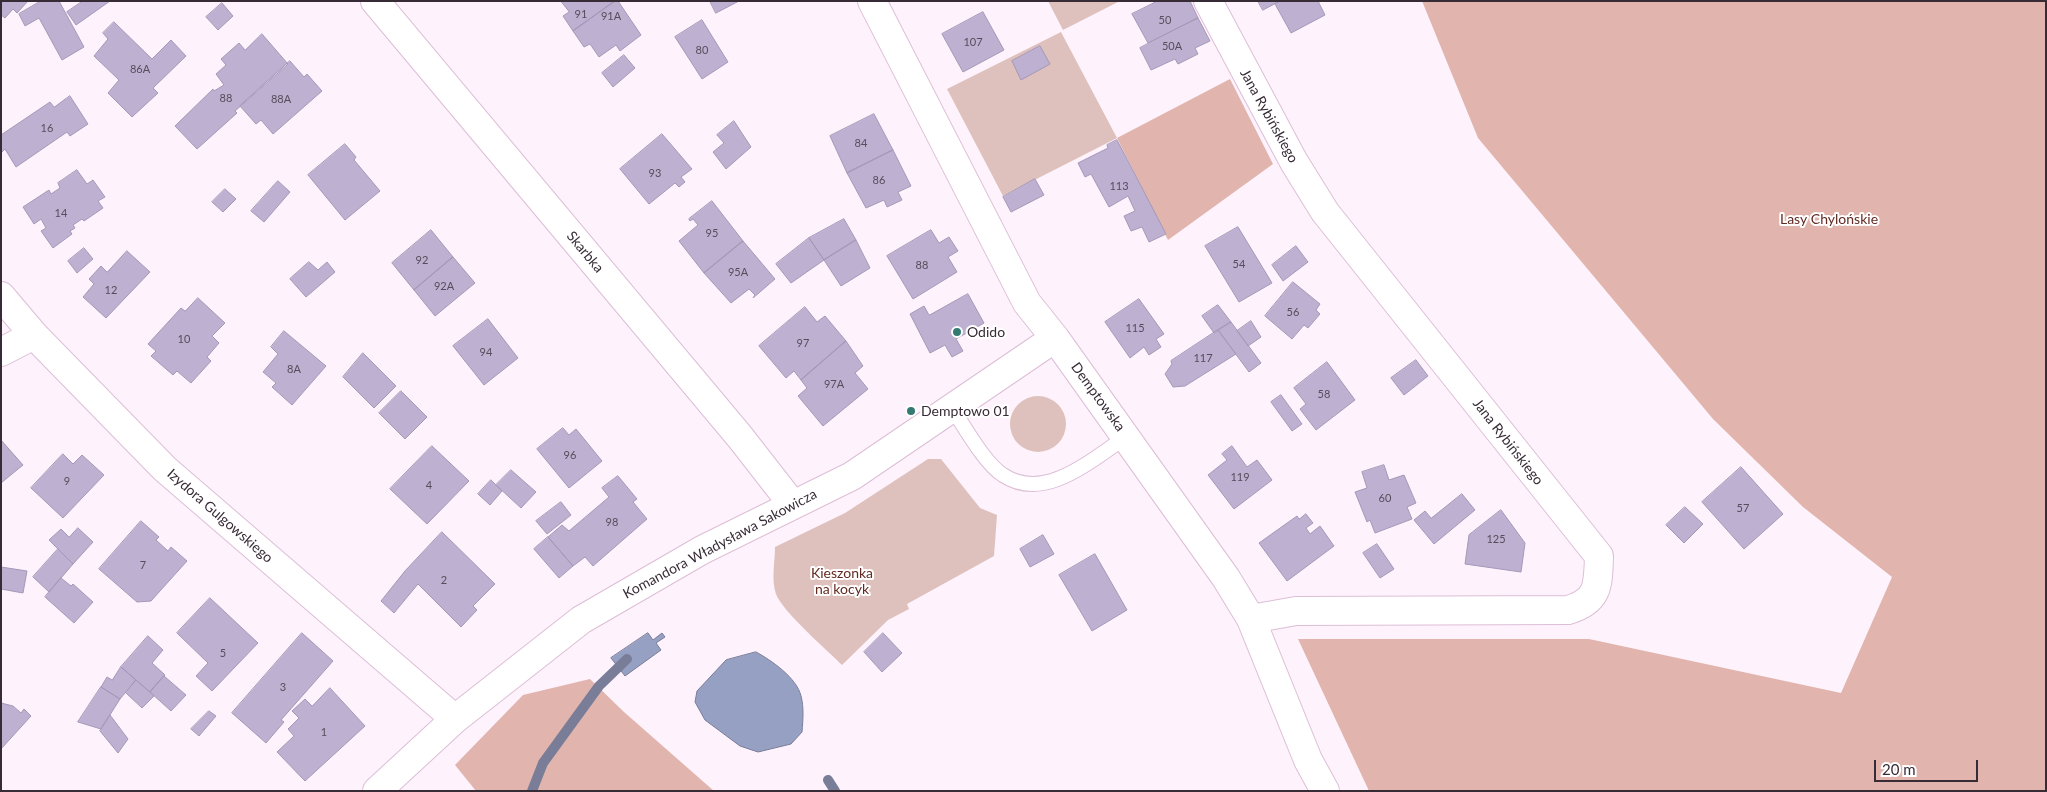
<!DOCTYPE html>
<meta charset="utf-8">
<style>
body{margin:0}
#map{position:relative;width:2047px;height:792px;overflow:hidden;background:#fef2fc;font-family:Lato,sans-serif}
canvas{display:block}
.frame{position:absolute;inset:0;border:2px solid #372b35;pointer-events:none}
.scale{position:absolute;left:1874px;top:760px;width:104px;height:22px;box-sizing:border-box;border:2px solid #372b35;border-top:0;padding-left:6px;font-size:15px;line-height:18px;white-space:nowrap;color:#372b35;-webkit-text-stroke:4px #fff;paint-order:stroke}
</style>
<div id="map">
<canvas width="2047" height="792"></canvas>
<div class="frame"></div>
<div class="scale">20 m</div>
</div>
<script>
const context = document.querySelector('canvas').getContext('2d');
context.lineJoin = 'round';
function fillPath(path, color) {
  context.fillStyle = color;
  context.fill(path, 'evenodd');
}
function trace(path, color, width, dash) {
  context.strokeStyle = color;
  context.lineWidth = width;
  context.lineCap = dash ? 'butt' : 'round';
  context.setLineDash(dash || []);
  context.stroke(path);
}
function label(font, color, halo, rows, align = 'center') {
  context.font = font + ' Lato,sans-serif';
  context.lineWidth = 4;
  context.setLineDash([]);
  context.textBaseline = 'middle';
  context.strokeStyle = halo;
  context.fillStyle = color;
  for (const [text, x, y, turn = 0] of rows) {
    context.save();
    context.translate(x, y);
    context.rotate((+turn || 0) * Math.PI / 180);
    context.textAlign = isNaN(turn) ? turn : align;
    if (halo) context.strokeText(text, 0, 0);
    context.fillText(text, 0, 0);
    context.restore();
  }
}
const green = new Path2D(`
 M 1048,1 L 1120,1 L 1063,30 Z
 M 1061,32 L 1117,138 L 1003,196 L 947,89 Z
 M1010 424a28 28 0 1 1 56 0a28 28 0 1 1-56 0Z
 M 928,459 L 941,459 L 980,508 L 997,515 L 994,556 L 907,604 L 909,609 L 888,620 L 842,665 C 827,650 782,611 776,594 C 771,580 775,562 775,547 L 845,513 Z`);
const forest = new Path2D(`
 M 1422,1 L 2046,1 L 2046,791 L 1369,791 L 1298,639 L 1589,639 L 1841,693 L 1892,577 L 1803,507 L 1713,419 L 1478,138 Z
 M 1230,79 L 1273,164 L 1168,240 L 1117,138 Z
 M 590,679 L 624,712 L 714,791 L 476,791 L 455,765 L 523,695 Z`);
const water = new Path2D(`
 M 648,633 L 653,640 L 662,633 L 665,637 L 656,643 L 661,650 L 625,676 L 611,658 Z
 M 756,652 C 771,660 797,678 801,696 C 804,707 803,720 802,732 L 791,744 L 758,752 L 740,746 L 705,720 L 695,702 L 697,691 L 726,660 Z`);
const stream = new Path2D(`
 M 828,780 L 835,791
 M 532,791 L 543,763 L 599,686 L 627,659`);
const building = new Path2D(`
 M 1,1 L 28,1 L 17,13 L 13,9 L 5,18 L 1,15 Z
 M 41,1 L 59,1 L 84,47 L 62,60 L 39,18 L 25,26 L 19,14 Z
 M 83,1 L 110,1 L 76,25 L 67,12 Z
 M 561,1 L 615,1 L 573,31 L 563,16 L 569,12 Z
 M 615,1 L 618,1 L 641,35 L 620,51 L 616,45 L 599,57 L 590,44 L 584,47 L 573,31 Z
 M 710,1 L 739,1 L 716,13 Z
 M 1158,1 L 1190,1 L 1198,18 L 1148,43 L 1132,14 Z
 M 1258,1 L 1280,1 L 1263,10 Z
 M 1280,1 L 1318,1 L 1325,15 L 1291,33 L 1275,4 Z
 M 222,3 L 233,16 L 218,30 L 206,17 Z
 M 983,12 L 1004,50 L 963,72 L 942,34 Z
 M 1198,18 L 1210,41 L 1195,48 L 1198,54 L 1178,64 L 1175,59 L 1151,70 L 1140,48 Z
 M 702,20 L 728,62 L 702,79 L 675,37 Z
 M 114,22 L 152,59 L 171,40 L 186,56 L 153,88 L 158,93 L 132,117 L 108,93 L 119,80 L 94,56 L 108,39 L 103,33 Z
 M 262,34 L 288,64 L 235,111 L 237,113 L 197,149 L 175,126 L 213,89 L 214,91 L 224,85 L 216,74 L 226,65 L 221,59 L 239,43 L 245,50 Z
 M 1040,46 L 1050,64 L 1021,80 L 1012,61 Z
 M 624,55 L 635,68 L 613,87 L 602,73 Z
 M 290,61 L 304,77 L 307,74 L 322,91 L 273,134 L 261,120 L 256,124 L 240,106 Z
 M 70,96 L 88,124 L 70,136 L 67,132 L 16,167 L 5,149 L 1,153 L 1,135 L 50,102 L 54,107 Z
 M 874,114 L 893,150 L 847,173 L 830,136 Z
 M 734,121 L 751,147 L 726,169 L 713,152 L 724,143 L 717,135 Z
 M 662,134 L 692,169 L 681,177 L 685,182 L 679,187 L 675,183 L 649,204 L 620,169 Z
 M 1117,140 L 1166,234 L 1149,242 L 1142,227 L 1131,231 L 1124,216 L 1135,211 L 1128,196 L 1109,207 L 1091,174 L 1085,177 L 1078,163 L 1108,148 L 1107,145 Z
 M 345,144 L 356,157 L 354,160 L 380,191 L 345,220 L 308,175 Z
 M 893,150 L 911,186 L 898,192 L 902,200 L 887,207 L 884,200 L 866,208 L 847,173 Z
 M 77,170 L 87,184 L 93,180 L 105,197 L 98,201 L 103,208 L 84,221 L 82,219 L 73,225 L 75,228 L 70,231 L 72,234 L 53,248 L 41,231 L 46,228 L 41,219 L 34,224 L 23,207 L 49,190 L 51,194 L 60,188 L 58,183 Z
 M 1035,179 L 1044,195 L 1011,212 L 1003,197 Z
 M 278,181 L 290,192 L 264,222 L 251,211 Z
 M 225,189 L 236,199 L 223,212 L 212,202 Z
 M 712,201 L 743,241 L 704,273 L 679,241 L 698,225 L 693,219 L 690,221 L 689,219 Z
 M 844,219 L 856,240 L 824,260 L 809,238 Z
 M 1238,227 L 1272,283 L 1239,302 L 1205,246 Z
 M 431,230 L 453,257 L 414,290 L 392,263 Z
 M 931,230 L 939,243 L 949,237 L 958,251 L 948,257 L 957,272 L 913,299 L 887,256 Z
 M 809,238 L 824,260 L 791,283 L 776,264 Z
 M 856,240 L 870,268 L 841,286 L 824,260 Z
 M 743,241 L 775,279 L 753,298 L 755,295 L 749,289 L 731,303 L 704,273 Z
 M 1296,246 L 1308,262 L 1283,281 L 1272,265 Z
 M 84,248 L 93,259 L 77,273 L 68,261 Z
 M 127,251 L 150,272 L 106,318 L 83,297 L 94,284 L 89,279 L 101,266 L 107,272 Z
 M 453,257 L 475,283 L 435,316 L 414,290 Z
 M 309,262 L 318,270 L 327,262 L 335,272 L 306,297 L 290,279 Z
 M 1293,282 L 1320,304 L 1316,310 L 1320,314 L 1308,328 L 1304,325 L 1292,339 L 1265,316 Z
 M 968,294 L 984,323 L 956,339 L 963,351 L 952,357 L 945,345 L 930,353 L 910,314 L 924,306 L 929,315 Z
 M 198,298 L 225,323 L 212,336 L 219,343 L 207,357 L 211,361 L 191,383 L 177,371 L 173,375 L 151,356 L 156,351 L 148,344 L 181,308 L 185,311 Z
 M 1139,299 L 1164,334 L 1156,339 L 1161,347 L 1149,355 L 1144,347 L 1130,358 L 1105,322 Z
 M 1218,305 L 1231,322 L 1214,333 L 1202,316 Z
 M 805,307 L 817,322 L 825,316 L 846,341 L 801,380 L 794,371 L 786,378 L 759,346 Z
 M 488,319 L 518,358 L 484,385 L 453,346 Z
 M 1251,321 L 1261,337 L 1248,346 L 1237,331 Z
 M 1231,322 L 1261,363 L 1249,372 L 1218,330 Z
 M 1218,330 L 1236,354 L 1185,386 L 1173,387 L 1165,374 L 1172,364 L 1171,361 Z
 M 284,331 L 326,366 L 292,405 L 272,387 L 276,383 L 263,372 L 278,354 L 271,347 Z
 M 846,341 L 863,366 L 855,373 L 868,389 L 823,426 L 798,396 L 807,388 L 801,380 Z
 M 363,353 L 396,386 L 374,408 L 343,377 Z
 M 1416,360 L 1428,376 L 1404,395 L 1391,378 Z
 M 1327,362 L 1355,400 L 1316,430 L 1300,409 L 1306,404 L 1294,388 Z
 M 401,391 L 427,417 L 405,439 L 379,413 Z
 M 1281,395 L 1302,424 L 1292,431 L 1271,402 Z
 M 563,428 L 569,435 L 576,429 L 602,461 L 569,488 L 537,449 Z
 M 1,440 L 23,465 L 1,483 Z
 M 432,446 L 469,481 L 427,524 L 390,489 Z
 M 1232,446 L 1247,467 L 1257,460 L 1272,480 L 1234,509 L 1208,475 L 1227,460 L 1222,454 Z
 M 63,454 L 73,464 L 82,455 L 104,475 L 63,518 L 31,488 Z
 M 1384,465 L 1389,480 L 1404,475 L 1416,503 L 1407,507 L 1412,519 L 1375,533 L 1370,520 L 1367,522 L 1355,492 L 1367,488 L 1362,472 Z
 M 1741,467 L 1783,514 L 1744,549 L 1702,502 Z
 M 511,470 L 536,492 L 521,508 L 496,485 Z
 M 618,476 L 637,499 L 633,502 L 647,519 L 593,566 L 585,557 L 573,566 L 548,537 L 562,525 L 569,531 L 609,497 L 602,488 Z
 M 491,480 L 502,491 L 490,505 L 478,494 Z
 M 1462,494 L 1475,510 L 1434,544 L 1414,520 L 1425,511 L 1431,518 Z
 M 561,502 L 571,515 L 547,534 L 536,521 Z
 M 1685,507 L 1703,524 L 1684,543 L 1666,525 Z
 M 1501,510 L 1525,543 L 1521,572 L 1465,564 L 1469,535 Z
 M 1306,514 L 1313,523 L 1306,528 L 1310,534 L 1320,526 L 1334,546 L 1287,581 L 1259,543 L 1297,516 L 1299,519 Z
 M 141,521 L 159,537 L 156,540 L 168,551 L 171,547 L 187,561 L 151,601 L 137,602 L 99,569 Z
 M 78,528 L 93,542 L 73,564 L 49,540 L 61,529 L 69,537 Z
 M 442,532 L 495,584 L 473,606 L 477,610 L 461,627 L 418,584 L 394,613 L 381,601 L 405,571 Z
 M 1043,535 L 1054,554 L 1030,567 L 1020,549 Z
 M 548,537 L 573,566 L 559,578 L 534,549 Z
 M 1377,544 L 1394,569 L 1380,578 L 1363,553 Z
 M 58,549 L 73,564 L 49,592 L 33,577 Z
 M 1095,554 L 1127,610 L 1092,631 L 1059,575 Z
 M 1,567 L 27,571 L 23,593 L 1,589 Z
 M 61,578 L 71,586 L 73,584 L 93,602 L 74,623 L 45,597 Z
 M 210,598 L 258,643 L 212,691 L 196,676 L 208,663 L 177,633 Z
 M 302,633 L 333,661 L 281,720 L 284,722 L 266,743 L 232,713 Z
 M 883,633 L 902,653 L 882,672 L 864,652 Z
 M 148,636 L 163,650 L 152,663 L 165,675 L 150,692 L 121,667 Z
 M 121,667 L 136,680 L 120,699 L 101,687 L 107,677 L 112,680 Z
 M 164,676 L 186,695 L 171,711 L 150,692 Z
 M 136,680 L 154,696 L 142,708 L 126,693 Z
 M 101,687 L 120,699 L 101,729 L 78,722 Z
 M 330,688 L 365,726 L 305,781 L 277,752 L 294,736 L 288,729 L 299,718 L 292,711 L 305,699 L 312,706 Z
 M 1,703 L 13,706 L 21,713 L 24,709 L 31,716 L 1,749 Z
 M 209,711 L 216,716 L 199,736 L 191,729 Z
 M 110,715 L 128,739 L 118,753 L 100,731 Z`);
const lane = new Path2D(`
 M 952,408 C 964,426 985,464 1003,475 C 1045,503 1092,459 1126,437`);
const street = new Path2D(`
 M 375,1 L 740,437 L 793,505
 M 872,1 L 1027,303 L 1055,338 L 1226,578 L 1251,619 L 1308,760 L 1325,791
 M 1208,1 L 1294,162 L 1325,212 L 1599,556 C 1598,585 1599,601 1568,610 L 1296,611 L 1251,619
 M 1,296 L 34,335 L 165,469 L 455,719
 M 1,352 L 34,335
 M 377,791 L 455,719 L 581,620 L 702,550 L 852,476 L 1055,338`);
const markers = [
 [957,332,5,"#337a72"],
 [911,411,5,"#337a72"]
];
const numberNames = [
 ["91",581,14],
 ["91A",611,16],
 ["50",1165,20],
 ["107",973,42],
 ["50A",1172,46],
 ["80",702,50],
 ["86A",140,69],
 ["88",226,98],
 ["88A",281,99],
 ["16",47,128],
 ["84",861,143],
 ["93",655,173],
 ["86",879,180],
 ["113",1119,186],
 ["14",61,213],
 ["95",712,233],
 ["92",422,260],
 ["54",1239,264],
 ["88",922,265],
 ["95A",738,272],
 ["92A",444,286],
 ["12",111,290],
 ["56",1293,312],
 ["115",1135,328],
 ["10",184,339],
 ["97",803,343],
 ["94",486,352],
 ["117",1203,358],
 ["8A",294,369],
 ["97A",834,384],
 ["58",1324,394],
 ["96",570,455],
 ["119",1240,477],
 ["9",67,481],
 ["4",429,485],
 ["60",1385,498],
 ["57",1743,508],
 ["98",612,522],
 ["125",1496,539],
 ["7",143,565],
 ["2",444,580],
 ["5",223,653],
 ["3",283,687],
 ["1",324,732]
];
const streetNames = [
 ["Jana Rybińskiego",1269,116,61],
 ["Skarbka",585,252,50],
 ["Demptowska",1098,397,54],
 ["Jana Rybińskiego",1508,442,52],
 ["Izydora Gulgowskiego",220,516,41],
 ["Komandora Władysława Sakowicza",720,544,-28]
];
const parkNames = [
 ["Lasy Chylońskie",1829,219],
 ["Kieszonka",842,573],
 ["na kocyk",842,589]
];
const poiNames = [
 ["Odido",967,332],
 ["Demptowo 01",921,411]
];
fillPath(green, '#dec1bc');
fillPath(forest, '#e1b5ad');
fillPath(water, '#96a0c3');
trace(water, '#7a7d98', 1);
trace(stream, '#7a7d98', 10);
fillPath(building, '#bdb0d1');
trace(building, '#a498b8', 1);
trace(lane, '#ddbed7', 16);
trace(street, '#ddbed7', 30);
trace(lane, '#fff', 14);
trace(street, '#fff', 28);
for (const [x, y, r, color] of markers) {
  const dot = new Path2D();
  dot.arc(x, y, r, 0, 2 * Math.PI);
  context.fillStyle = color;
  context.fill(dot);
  trace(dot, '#fff', 2);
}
label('11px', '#584c5c', null, numberNames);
label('14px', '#372b35', '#fff', streetNames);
label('14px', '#622a22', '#fff', parkNames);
label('14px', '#372b35', '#fff', poiNames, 'left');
</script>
